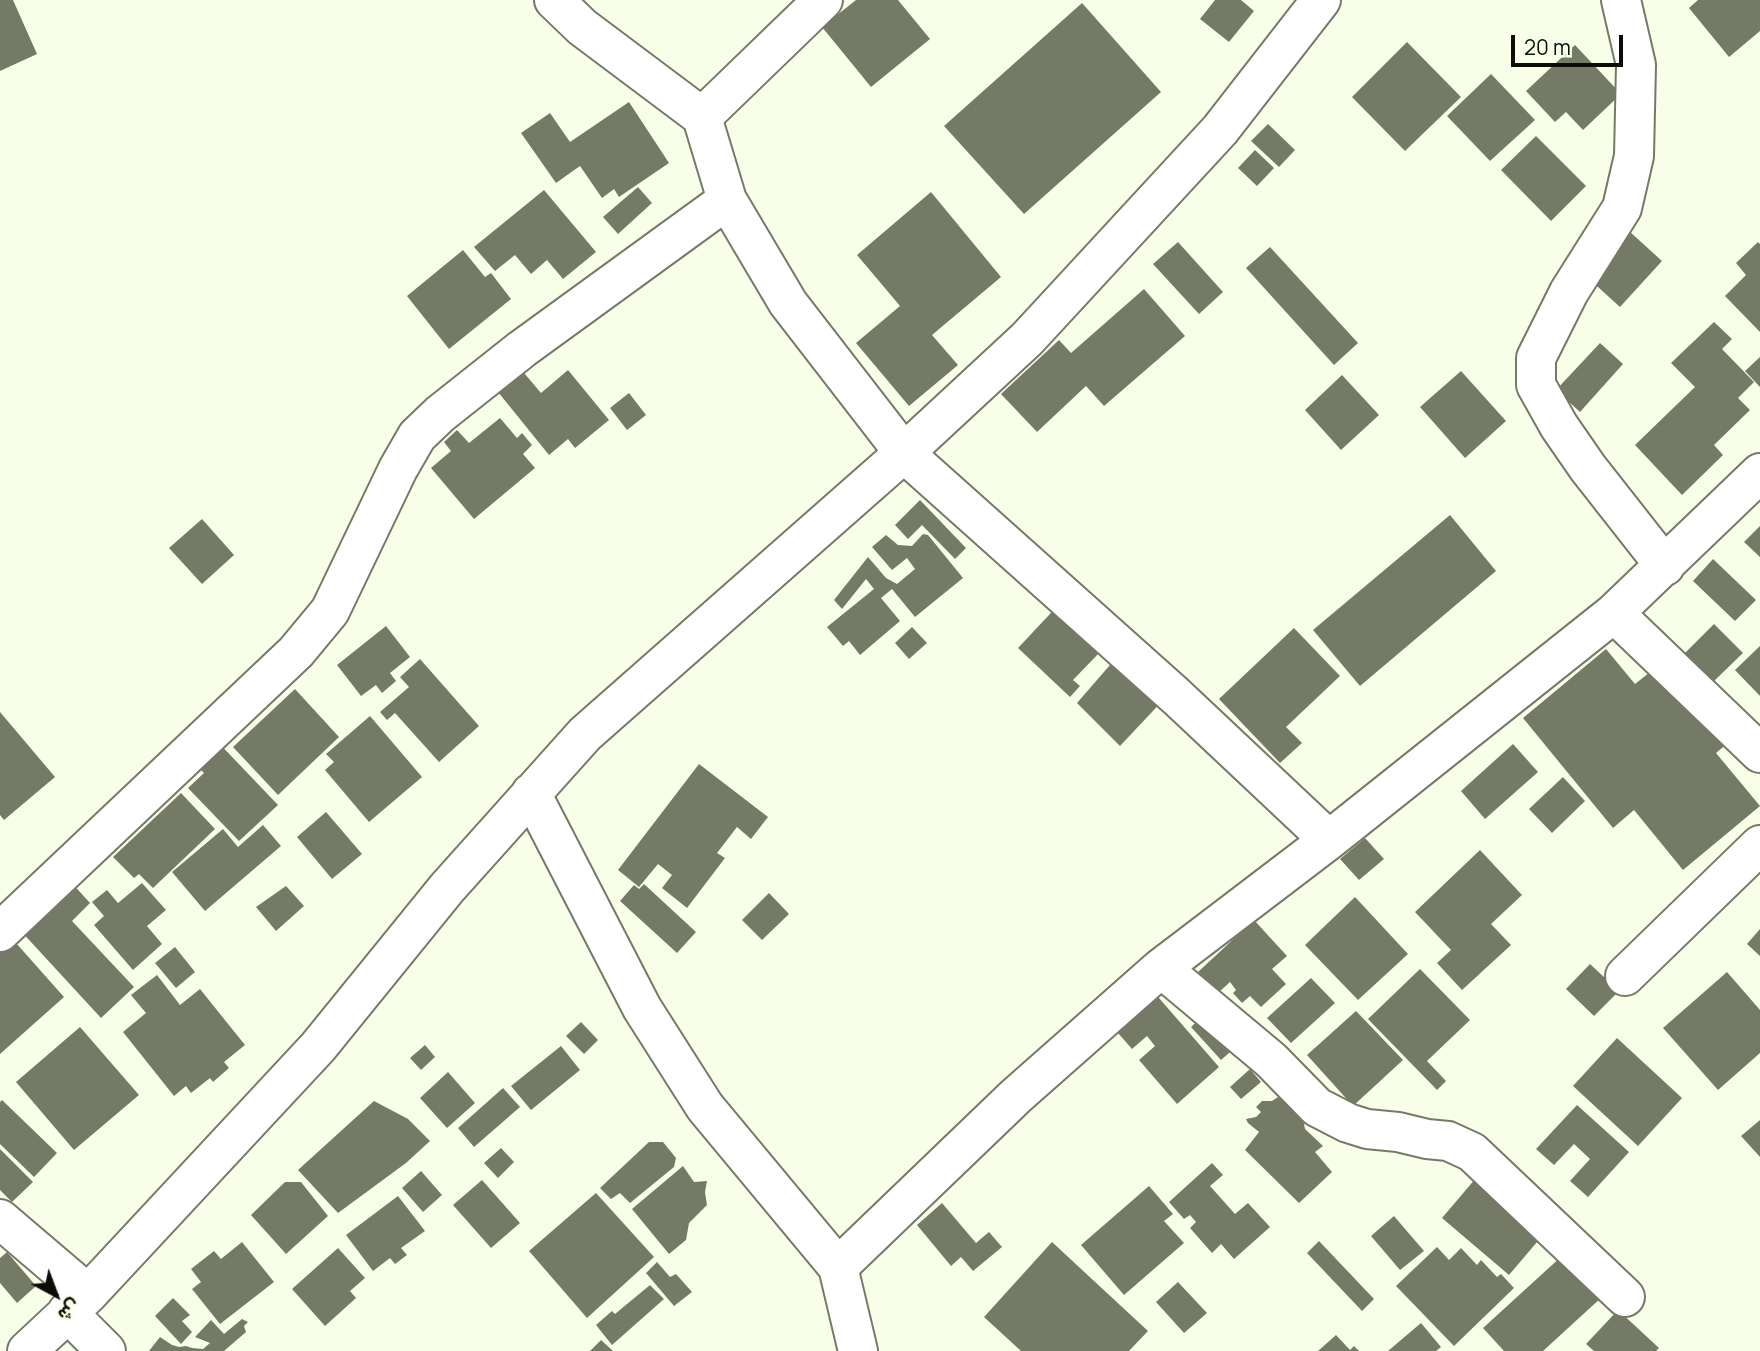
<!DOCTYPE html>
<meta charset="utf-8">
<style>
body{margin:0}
#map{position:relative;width:1760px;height:1351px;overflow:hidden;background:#f9fee9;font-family:Manrope,Vazirmatn,sans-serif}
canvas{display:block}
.north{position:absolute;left:21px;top:1260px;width:70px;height:70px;-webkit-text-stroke:5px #f9fee9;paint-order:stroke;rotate:139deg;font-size:19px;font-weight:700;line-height:28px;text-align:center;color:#0c0d07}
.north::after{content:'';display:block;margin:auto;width:24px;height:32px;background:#0c0d07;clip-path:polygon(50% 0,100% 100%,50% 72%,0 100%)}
.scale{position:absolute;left:1511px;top:35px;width:112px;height:32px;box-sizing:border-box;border:4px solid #0c0d07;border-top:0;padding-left:9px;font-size:21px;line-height:24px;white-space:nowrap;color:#0c0d07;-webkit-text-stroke:5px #f9fee9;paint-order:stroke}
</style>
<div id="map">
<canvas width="1760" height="1351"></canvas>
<div class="north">ش</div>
<div class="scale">20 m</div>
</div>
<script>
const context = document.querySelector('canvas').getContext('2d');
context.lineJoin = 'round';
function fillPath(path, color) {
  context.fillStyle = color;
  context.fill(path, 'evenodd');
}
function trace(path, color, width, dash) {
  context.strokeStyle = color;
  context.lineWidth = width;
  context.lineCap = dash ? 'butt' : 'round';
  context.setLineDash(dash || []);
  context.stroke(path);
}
const building = new Path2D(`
 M 0,0 L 13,0 L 37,54 L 0,71 Z
 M 856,0 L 898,0 L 930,39 L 871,87 L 822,27 Z
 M 1215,0 L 1241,0 L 1254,11 L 1229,42 L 1200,19 Z
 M 1698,0 L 1760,0 L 1760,31 L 1729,57 L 1689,8 Z
 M 1082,3 L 1161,92 L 1024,214 L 944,126 Z
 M 1407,42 L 1461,97 L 1405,151 L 1352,97 Z
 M 1575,45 L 1621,94 L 1583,130 L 1566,112 L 1555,122 L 1526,91 Z
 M 1491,74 L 1535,120 L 1490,161 L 1447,116 Z
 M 629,102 L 669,163 L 619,197 L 614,189 L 602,198 L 580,166 L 556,183 L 521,133 L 550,113 L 570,142 Z
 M 1268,124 L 1295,150 L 1279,167 L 1251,141 Z
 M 1536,136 L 1586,186 L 1551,221 L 1501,170 Z
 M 1255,150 L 1274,168 L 1257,186 L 1238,168 Z
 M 638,187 L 652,203 L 618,234 L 603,217 Z
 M 544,190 L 596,252 L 563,279 L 547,260 L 531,274 L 515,255 L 495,271 L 474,247 Z
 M 931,192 L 1001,277 L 932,335 L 958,365 L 909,406 L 856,343 L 900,306 L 857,255 Z
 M 1629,231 L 1662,261 L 1620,307 L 1587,277 Z
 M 1178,242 L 1223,292 L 1199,314 L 1153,264 Z
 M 1758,242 L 1760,244 L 1760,332 L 1725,296 L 1746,275 L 1736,263 Z
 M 1270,247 L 1358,343 L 1334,365 L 1246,268 Z
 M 463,250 L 485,277 L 491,273 L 511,299 L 449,349 L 407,296 Z
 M 1144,289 L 1185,336 L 1104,406 L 1086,386 L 1037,432 L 1001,394 L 1059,340 L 1071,353 Z
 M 1714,322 L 1732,339 L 1722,349 L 1754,382 L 1738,398 L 1750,410 L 1714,445 L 1723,455 L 1682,495 L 1635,445 L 1695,387 L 1671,363 Z
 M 1600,343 L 1623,364 L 1580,412 L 1556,390 Z
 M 1760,357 L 1760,387 L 1745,371 Z
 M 519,367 L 541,393 L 568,370 L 609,420 L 575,448 L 568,439 L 549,455 L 494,387 Z
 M 1461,371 L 1506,421 L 1465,458 L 1420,407 Z
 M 1342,375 L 1379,415 L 1341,450 L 1305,410 Z
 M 629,393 L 646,415 L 627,430 L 610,408 Z
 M 500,418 L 517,438 L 522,433 L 532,445 L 523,454 L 535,468 L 474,519 L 431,468 L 451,451 L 444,442 L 457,430 L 469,443 Z
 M 920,500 L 966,548 L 955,559 L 922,525 L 908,539 L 895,525 Z
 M 1450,515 L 1496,571 L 1360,686 L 1313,630 Z
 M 202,519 L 234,555 L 202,584 L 169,548 Z
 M 1760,526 L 1760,557 L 1744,542 Z
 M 923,534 L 928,535 L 963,578 L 915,617 L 892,589 L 881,598 L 900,621 L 860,655 L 849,641 L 843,646 L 827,627 L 874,589 L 866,579 L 842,609 L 834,600 L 868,557 L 886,578 L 897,584 L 915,569 L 907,558 L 892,570 L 872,547 L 886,535 L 898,545 L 912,546 Z
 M 1713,559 L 1756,600 L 1735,621 L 1693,581 Z
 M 1064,599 L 1100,652 L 1073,680 L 1080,686 L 1070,697 L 1018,648 Z
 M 1714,624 L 1743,653 L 1713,682 L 1684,654 Z
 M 386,626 L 410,657 L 390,673 L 396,681 L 382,693 L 376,685 L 361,696 L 337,665 Z
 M 912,627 L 927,643 L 909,659 L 895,643 Z
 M 1294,628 L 1340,676 L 1286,727 L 1302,743 L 1280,763 L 1219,699 Z
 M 1760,646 L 1760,696 L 1735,670 Z
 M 1606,649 L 1635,684 L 1659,665 L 1734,738 L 1716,753 L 1760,806 L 1683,870 L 1634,810 L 1613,828 L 1523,718 Z
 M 1123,650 L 1167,696 L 1120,746 L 1077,703 Z
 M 420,659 L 479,726 L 439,762 L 395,713 L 387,720 L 380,712 L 409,687 L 400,677 Z
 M 295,689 L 339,737 L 278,795 L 233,747 Z
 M 0,712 L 55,777 L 4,820 L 0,815 Z
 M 370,716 L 422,777 L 369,822 L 325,770 L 334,762 L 326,754 Z
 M 214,738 L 278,805 L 239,841 L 188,788 L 204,773 L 191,760 Z
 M 1513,744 L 1538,772 L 1485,819 L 1461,791 Z
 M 699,764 L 768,817 L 751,839 L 737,827 L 717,853 L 725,858 L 687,908 L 662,888 L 672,875 L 658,864 L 639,887 L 618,870 Z
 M 1563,777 L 1585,801 L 1552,833 L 1529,809 Z
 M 181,793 L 215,829 L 153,888 L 139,874 L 134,878 L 113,857 Z
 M 326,812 L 362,854 L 332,879 L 297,837 Z
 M 263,825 L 281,846 L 205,911 L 172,872 L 223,829 L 238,847 Z
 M 1365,838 L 1384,859 L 1359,880 L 1340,859 Z
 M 1480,850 L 1522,895 L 1491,924 L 1511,945 L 1462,990 L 1437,963 L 1451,950 L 1415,912 Z
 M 70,881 L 90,903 L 72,921 L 134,987 L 101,1018 L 19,929 Z
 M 142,883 L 166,910 L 147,926 L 162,944 L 133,970 L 94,925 L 104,916 L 92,902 L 107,890 L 118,903 Z
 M 644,884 L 696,932 L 677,953 L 620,901 L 634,885 L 639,889 Z
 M 286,886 L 304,906 L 276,931 L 256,907 Z
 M 769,893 L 789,914 L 762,940 L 742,920 Z
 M 1355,897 L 1408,954 L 1358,1000 L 1305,945 Z
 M 1254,920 L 1287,956 L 1272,969 L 1286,984 L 1261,1007 L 1250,996 L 1242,1003 L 1233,993 L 1236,990 L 1230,982 L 1218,993 L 1198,972 Z
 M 1760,929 L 1760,956 L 1747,944 Z
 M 8,934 L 64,997 L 0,1054 L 0,940 Z
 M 175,947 L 195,972 L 176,988 L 155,963 Z
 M 1590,964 L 1619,991 L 1594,1016 L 1566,989 Z
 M 1420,969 L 1470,1020 L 1427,1061 L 1446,1081 L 1437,1090 L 1368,1019 Z
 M 1727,972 L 1760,1010 L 1760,1053 L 1718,1090 L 1663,1028 Z
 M 157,975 L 180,1005 L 200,989 L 245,1045 L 224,1062 L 229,1068 L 213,1082 L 210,1078 L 191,1093 L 186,1086 L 174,1096 L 123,1032 L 146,1013 L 131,995 Z
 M 1311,978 L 1335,1003 L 1291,1043 L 1267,1018 Z
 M 1152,990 L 1219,1067 L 1177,1104 L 1139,1060 L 1155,1046 L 1147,1036 L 1132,1049 L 1111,1025 Z
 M 1356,1011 L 1403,1060 L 1353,1106 L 1307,1055 Z
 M 1207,1012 L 1237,1046 L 1221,1060 L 1191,1027 Z
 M 581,1022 L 598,1040 L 584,1054 L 566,1036 Z
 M 80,1027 L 139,1095 L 74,1150 L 16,1082 Z
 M 1617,1038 L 1682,1098 L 1638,1146 L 1573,1086 Z
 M 425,1045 L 435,1057 L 421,1070 L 410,1058 Z
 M 561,1046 L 580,1070 L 531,1110 L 511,1086 Z
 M 1250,1069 L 1261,1082 L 1241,1099 L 1230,1087 Z
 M 448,1072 L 475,1103 L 447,1128 L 420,1098 Z
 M 503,1088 L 520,1107 L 474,1147 L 458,1128 Z
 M 1278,1097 L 1302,1114 L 1305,1129 L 1323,1146 L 1315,1152 L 1332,1172 L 1299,1203 L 1245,1150 L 1259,1132 L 1248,1123 L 1246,1119 L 1256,1117 L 1261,1112 L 1256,1107 L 1262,1101 L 1272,1101 Z
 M 2,1100 L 57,1153 L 34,1177 L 0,1144 L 0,1102 Z
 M 374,1101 L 408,1119 L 430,1141 L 406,1163 L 338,1213 L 298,1170 Z
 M 1577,1105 L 1629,1152 L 1588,1197 L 1570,1181 L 1590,1159 L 1574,1144 L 1554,1165 L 1536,1149 Z
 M 1760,1120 L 1760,1157 L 1741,1136 Z
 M 649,1142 L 663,1142 L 676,1158 L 674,1167 L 630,1203 L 620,1193 L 611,1199 L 600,1188 Z
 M 501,1148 L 514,1162 L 498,1178 L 484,1163 Z
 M 0,1149 L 33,1182 L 12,1202 L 0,1190 Z
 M 1212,1163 L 1223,1175 L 1210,1186 L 1235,1214 L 1248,1203 L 1270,1227 L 1234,1259 L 1221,1244 L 1212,1253 L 1190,1228 L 1196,1222 L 1190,1215 L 1184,1219 L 1169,1202 Z
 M 683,1166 L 694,1182 L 707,1181 L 705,1192 L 707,1205 L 689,1223 L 686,1240 L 669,1254 L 632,1209 Z
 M 421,1171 L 442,1195 L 423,1212 L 402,1188 Z
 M 1476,1178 L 1543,1235 L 1509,1275 L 1442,1218 Z
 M 482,1180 L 520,1223 L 491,1248 L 453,1205 Z
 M 285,1182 L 301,1182 L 328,1216 L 286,1254 L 251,1215 Z
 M 1149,1186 L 1173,1214 L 1164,1221 L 1184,1243 L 1124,1295 L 1081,1245 Z
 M 596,1193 L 654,1257 L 587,1318 L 529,1251 Z
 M 398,1196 L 425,1231 L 401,1248 L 407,1255 L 395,1264 L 390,1258 L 373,1271 L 346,1235 Z
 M 942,1203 L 976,1243 L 989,1232 L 1002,1247 L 973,1271 L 961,1257 L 951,1266 L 917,1225 Z
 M 1394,1216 L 1424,1251 L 1400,1270 L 1371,1236 Z
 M 1319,1241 L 1374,1299 L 1362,1311 L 1307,1253 Z
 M 242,1242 L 274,1282 L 220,1324 L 192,1289 L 201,1282 L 191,1269 L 214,1251 L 221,1259 Z
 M 1052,1242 L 1148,1331 L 1129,1351 L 1021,1351 L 984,1317 Z
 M 1437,1247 L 1449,1260 L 1461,1248 L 1477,1265 L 1481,1260 L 1497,1277 L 1501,1274 L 1514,1288 L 1454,1346 L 1396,1286 Z
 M 338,1248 L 365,1278 L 350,1291 L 356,1298 L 325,1326 L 292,1289 Z
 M 7,1252 L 36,1286 L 17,1303 L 0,1283 L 0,1258 Z
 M 1563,1255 L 1602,1297 L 1543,1351 L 1504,1351 L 1483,1328 Z
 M 657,1262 L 670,1277 L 676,1274 L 692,1292 L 674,1306 L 646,1273 Z
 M 1178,1282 L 1207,1313 L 1184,1333 L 1156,1302 Z
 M 650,1285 L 664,1299 L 612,1345 L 596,1325 L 612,1311 L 615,1314 Z
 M 173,1298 L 190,1315 L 182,1321 L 192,1332 L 181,1344 L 155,1316 Z
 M 1618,1310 L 1659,1348 L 1656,1351 L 1594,1351 L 1586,1344 Z
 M 242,1319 L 248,1322 L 244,1326 L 246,1332 L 224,1351 L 149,1351 L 160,1337 L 172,1345 L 179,1347 L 186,1346 L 192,1348 L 203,1349 L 210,1343 L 195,1337 L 211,1320 L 224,1334 Z
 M 1421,1323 L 1441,1347 L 1436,1351 L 1388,1351 Z
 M 1336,1335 L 1350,1350 L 1354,1346 L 1359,1351 L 1318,1351 Z
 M 601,1340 L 613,1351 L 590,1351 Z`);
const minor = new Path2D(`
 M 554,0 L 582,27 L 702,117 L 727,200 L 788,303 L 904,453 L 1177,697 L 1329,840
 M 1621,0 L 1636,65 L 1634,156 L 1622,208 L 1569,292 L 1536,358 L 1536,385 L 1559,426 L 1588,468 L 1665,566
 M 702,117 L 823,0
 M 1614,613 L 1760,753
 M 531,793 L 642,1008 L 705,1107 L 838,1267 L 858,1351
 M 0,932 L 296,652 L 330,611 L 398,469 L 417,436 L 440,414 L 522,349 L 727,200
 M 1161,968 L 1271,1060 L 1317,1107 L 1348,1123 L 1367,1129 L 1398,1132 L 1427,1139 L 1448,1141 L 1472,1152 L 1625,1297
 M 1625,976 L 1760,845
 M 0,1219 L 88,1294
 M 838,1267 L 1016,1096 L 1161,968 L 1329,840 L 1614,613 L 1760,473
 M 67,1312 L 106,1351
 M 27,1351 L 88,1294 L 318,1047 L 447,888 L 585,734 L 904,453 L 1027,339 L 1220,130 L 1321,0`);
fillPath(building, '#757a67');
trace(minor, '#757a67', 42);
trace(minor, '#fff', 38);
</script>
